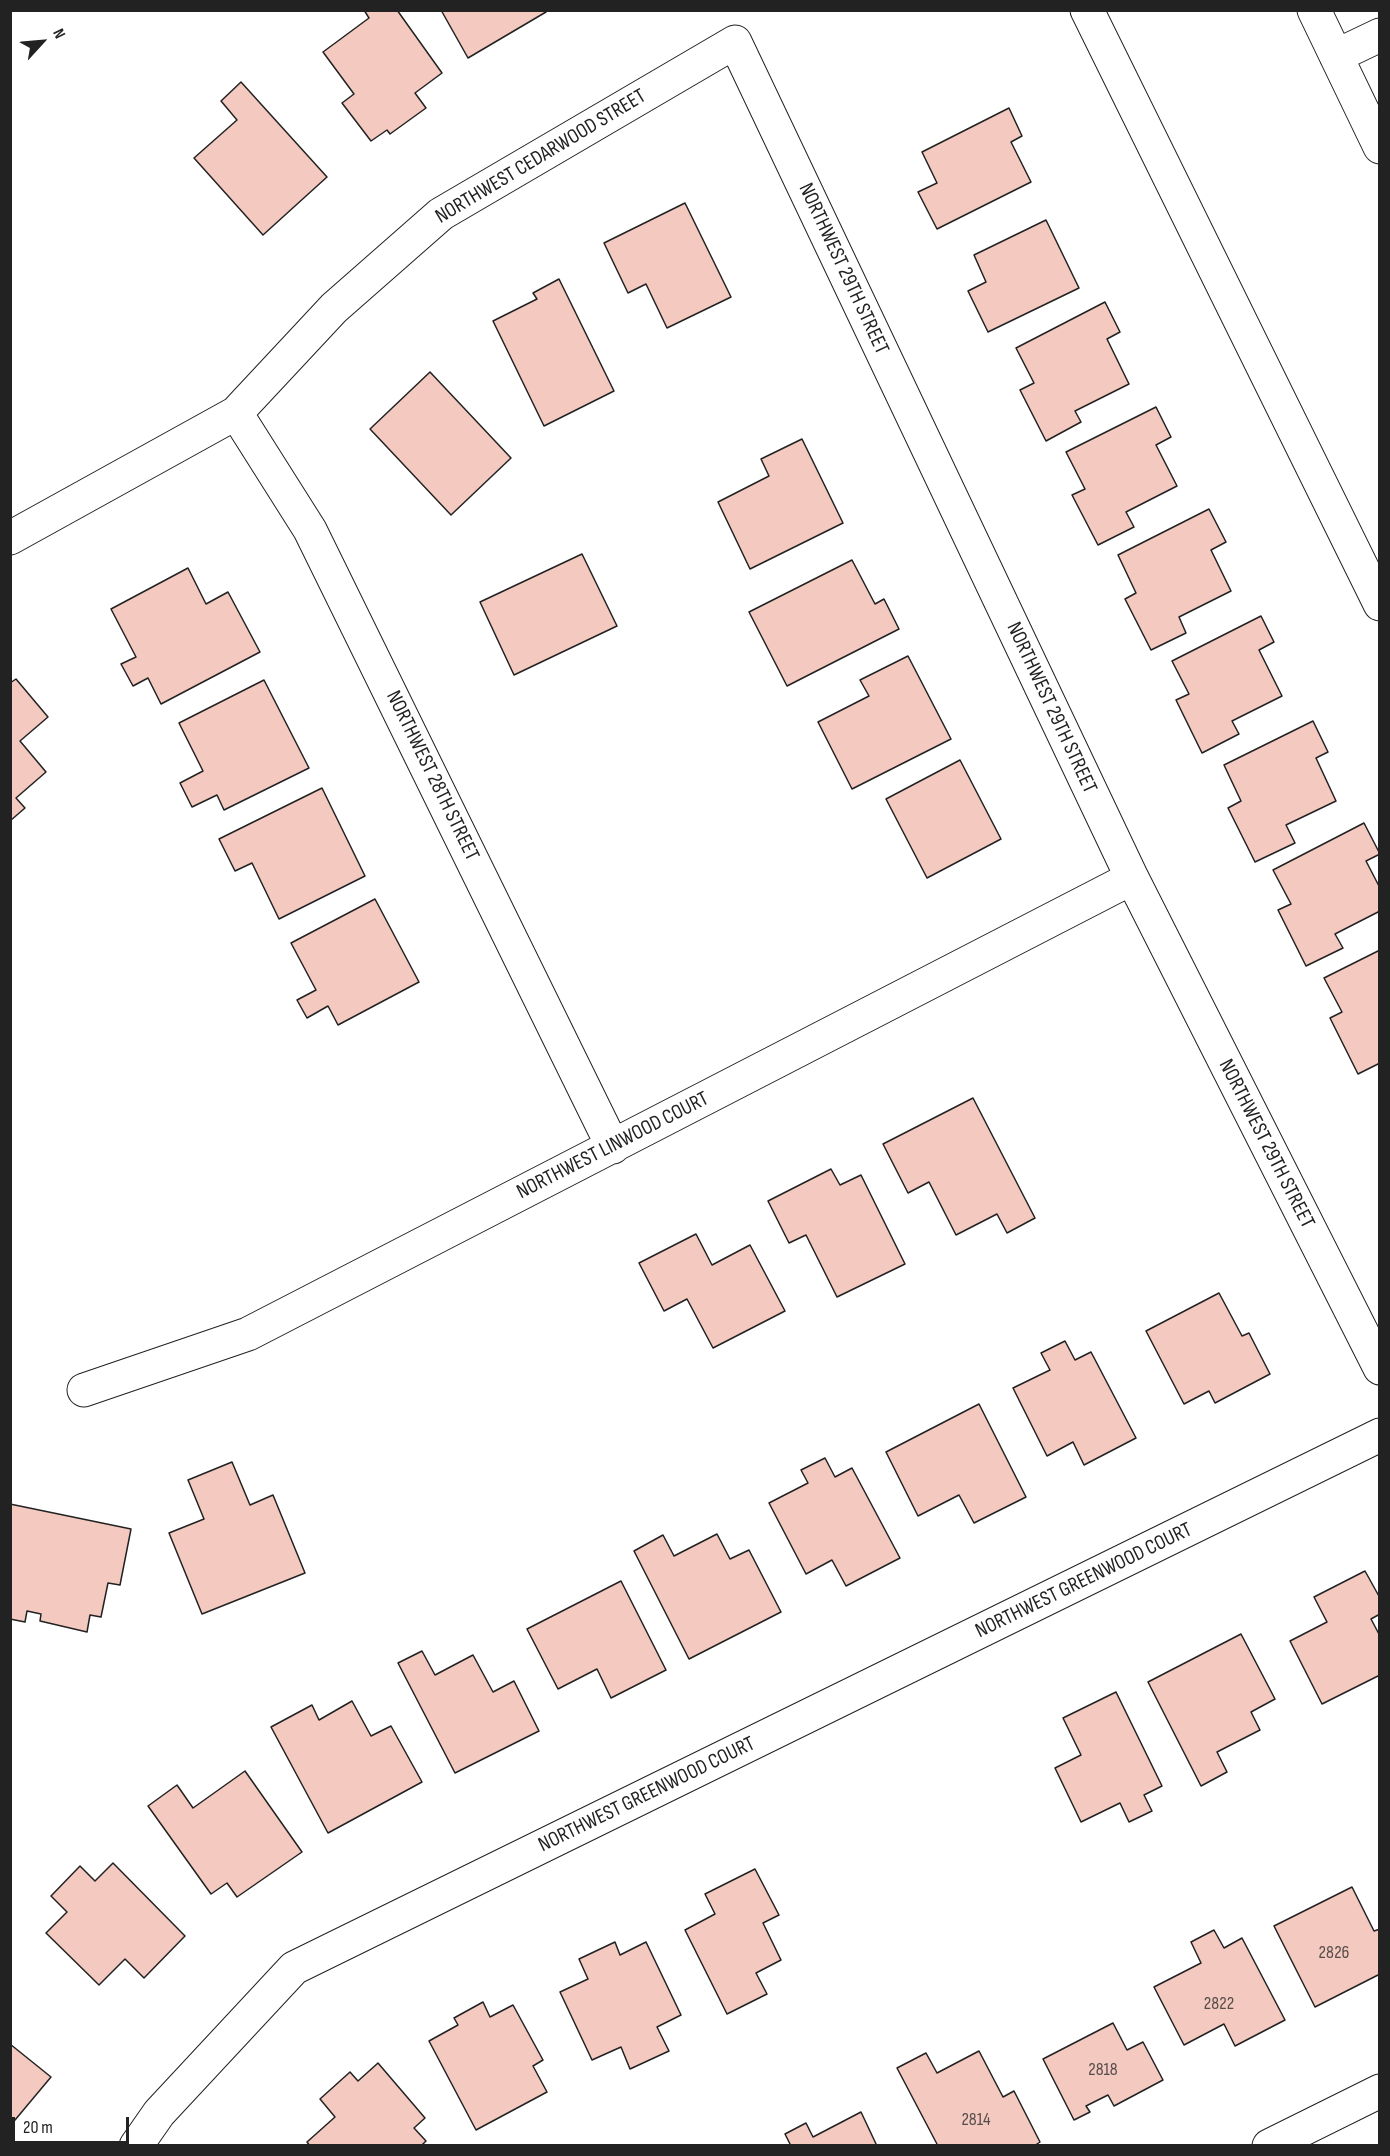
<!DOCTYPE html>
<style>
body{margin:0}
#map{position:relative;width:1390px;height:2156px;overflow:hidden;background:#fff;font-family:"Sofia Sans Condensed",sans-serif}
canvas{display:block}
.frame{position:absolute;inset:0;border:12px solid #222;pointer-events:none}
.north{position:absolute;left:12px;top:12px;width:60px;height:60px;-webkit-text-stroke:4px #fff;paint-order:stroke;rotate:64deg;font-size:16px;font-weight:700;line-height:24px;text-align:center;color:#222}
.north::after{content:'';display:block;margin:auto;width:21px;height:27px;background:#222;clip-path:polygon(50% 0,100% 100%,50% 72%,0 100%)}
.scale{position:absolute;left:12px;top:2117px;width:117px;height:27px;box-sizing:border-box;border:3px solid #222;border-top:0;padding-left:8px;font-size:18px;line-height:21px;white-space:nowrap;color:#222;-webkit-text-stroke:4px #fff;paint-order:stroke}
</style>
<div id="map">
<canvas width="1390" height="2156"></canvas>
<div class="frame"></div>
<div class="north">N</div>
<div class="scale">20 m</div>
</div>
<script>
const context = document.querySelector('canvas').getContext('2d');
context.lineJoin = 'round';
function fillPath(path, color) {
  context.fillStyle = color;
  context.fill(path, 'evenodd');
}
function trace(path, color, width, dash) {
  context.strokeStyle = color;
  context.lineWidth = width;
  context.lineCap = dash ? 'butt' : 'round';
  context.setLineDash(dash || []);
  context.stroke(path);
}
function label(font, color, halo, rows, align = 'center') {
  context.font = font + ' "Sofia Sans Condensed",sans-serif';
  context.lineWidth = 4.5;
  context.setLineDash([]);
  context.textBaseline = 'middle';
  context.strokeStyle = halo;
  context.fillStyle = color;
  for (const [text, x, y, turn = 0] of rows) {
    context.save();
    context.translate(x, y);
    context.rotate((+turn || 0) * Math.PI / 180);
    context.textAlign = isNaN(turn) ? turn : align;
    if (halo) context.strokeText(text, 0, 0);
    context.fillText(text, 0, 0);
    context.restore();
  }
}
const building = new Path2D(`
 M 364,10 L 397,10 L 442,73 L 415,93 L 426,108 L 390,134 L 387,130 L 371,141 L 342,103 L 354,94 L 323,52 L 369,18 Z
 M 441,10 L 545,10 L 546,12 L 468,58 Z
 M 241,82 L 327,177 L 263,235 L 194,158 L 237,120 L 221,101 Z
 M 1009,108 L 1022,136 L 1011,142 L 1031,182 L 937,229 L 918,192 L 937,183 L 922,152 Z
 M 685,203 L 731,297 L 667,328 L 646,284 L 628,293 L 604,243 Z
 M 1046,220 L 1079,288 L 988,332 L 968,291 L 986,282 L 974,255 Z
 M 559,279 L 614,391 L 544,426 L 493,321 L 537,299 L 533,293 Z
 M 1105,302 L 1120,332 L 1107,339 L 1129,384 L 1075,411 L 1081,422 L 1046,441 L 1020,390 L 1034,383 L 1016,348 Z
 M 430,372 L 511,458 L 451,515 L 370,429 Z
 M 1156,407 L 1171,437 L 1156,445 L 1177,486 L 1126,512 L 1134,527 L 1098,545 L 1072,495 L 1085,489 L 1066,452 Z
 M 802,439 L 843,523 L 750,569 L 718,502 L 769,476 L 761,459 Z
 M 1209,509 L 1226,542 L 1211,550 L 1231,591 L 1179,617 L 1186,633 L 1151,650 L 1125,599 L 1136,593 L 1118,555 Z
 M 582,554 L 617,626 L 514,675 L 480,602 Z
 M 852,560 L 875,604 L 884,599 L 899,629 L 787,686 L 749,612 Z
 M 188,568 L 206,604 L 228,592 L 260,652 L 161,704 L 148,678 L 133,686 L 121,664 L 136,657 L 111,609 Z
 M 1261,616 L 1274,642 L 1259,650 L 1282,696 L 1232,721 L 1239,734 L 1202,753 L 1176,700 L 1189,694 L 1172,661 Z
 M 908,656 L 951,739 L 852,789 L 818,722 L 869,696 L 860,680 Z
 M 16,679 L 48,717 L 20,741 L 46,772 L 16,798 L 25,808 L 10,821 L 10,683 Z
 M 264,680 L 309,768 L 224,810 L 217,795 L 192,807 L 180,783 L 203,771 L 179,723 Z
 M 1313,721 L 1328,752 L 1316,758 L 1336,801 L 1286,825 L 1295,843 L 1255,862 L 1228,808 L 1241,801 L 1224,765 Z
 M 960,760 L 1001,839 L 927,878 L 886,799 Z
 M 322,788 L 365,876 L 279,919 L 252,863 L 235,871 L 219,839 Z
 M 1364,823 L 1380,854 L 1366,861 L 1380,888 L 1380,911 L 1335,934 L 1343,948 L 1306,966 L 1278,910 L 1291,904 L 1273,870 Z
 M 375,899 L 419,982 L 338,1025 L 328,1006 L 307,1018 L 297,1000 L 316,990 L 291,943 Z
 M 1380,950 L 1380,1063 L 1358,1074 L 1330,1018 L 1342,1012 L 1324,978 Z
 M 973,1098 L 1035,1218 L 1007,1233 L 997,1214 L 956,1235 L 929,1182 L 908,1193 L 883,1144 Z
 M 831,1169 L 840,1185 L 861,1175 L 905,1264 L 837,1297 L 806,1235 L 789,1243 L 768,1201 Z
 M 696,1234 L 712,1265 L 750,1245 L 785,1311 L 713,1348 L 687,1299 L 664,1311 L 639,1263 Z
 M 1219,1293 L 1242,1336 L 1249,1333 L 1270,1374 L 1215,1403 L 1209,1391 L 1184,1404 L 1146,1331 Z
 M 1065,1341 L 1075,1360 L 1091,1352 L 1136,1438 L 1084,1465 L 1073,1442 L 1047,1456 L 1013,1388 L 1050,1370 L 1041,1353 Z
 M 979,1404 L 1026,1497 L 974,1523 L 959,1495 L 918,1516 L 886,1452 Z
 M 825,1458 L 835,1477 L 852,1468 L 900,1558 L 846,1586 L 832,1560 L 806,1574 L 769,1503 L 808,1483 L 801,1470 Z
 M 232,1462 L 250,1505 L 273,1495 L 305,1573 L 202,1614 L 169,1533 L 204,1519 L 188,1480 Z
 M 10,1504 L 131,1529 L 120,1585 L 108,1583 L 101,1617 L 90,1615 L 87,1632 L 40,1621 L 41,1614 L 27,1611 L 25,1622 L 10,1619 Z
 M 717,1534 L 730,1559 L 749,1550 L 781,1612 L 689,1659 L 634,1551 L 663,1535 L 674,1556 Z
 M 1365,1571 L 1380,1598 L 1380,1614 L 1371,1619 L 1380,1636 L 1380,1675 L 1322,1704 L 1290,1641 L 1327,1622 L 1314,1597 Z
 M 621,1581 L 666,1670 L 611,1698 L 597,1669 L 558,1689 L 527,1629 Z
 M 1241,1634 L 1275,1699 L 1251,1712 L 1260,1730 L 1217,1752 L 1227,1772 L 1201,1786 L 1148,1682 Z
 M 422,1651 L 435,1675 L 473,1655 L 493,1692 L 514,1681 L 539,1731 L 455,1773 L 398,1663 Z
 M 1116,1692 L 1162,1786 L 1144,1795 L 1152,1811 L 1129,1822 L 1120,1803 L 1081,1822 L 1055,1768 L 1081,1755 L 1063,1718 Z
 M 352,1701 L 371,1736 L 391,1726 L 422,1782 L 328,1833 L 271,1727 L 312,1705 L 319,1720 Z
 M 245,1771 L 302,1852 L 237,1897 L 227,1883 L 211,1894 L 148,1806 L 177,1785 L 193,1808 Z
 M 113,1863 L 185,1936 L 144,1978 L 125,1959 L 99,1985 L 46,1933 L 67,1912 L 51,1896 L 80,1866 L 95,1881 Z
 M 755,1869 L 779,1915 L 763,1923 L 781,1960 L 756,1973 L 767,1994 L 727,2014 L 685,1930 L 715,1914 L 705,1894 Z
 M 1352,1887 L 1374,1931 L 1380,1929 L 1380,1974 L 1315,2007 L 1274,1926 Z
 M 1214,1930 L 1224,1948 L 1242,1938 L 1285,2020 L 1235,2046 L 1224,2024 L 1184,2045 L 1154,1987 L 1201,1963 L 1191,1942 Z
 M 615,1942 L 620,1955 L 646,1942 L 681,2015 L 657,2027 L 669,2051 L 630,2069 L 621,2047 L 592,2060 L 560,1992 L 588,1979 L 579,1959 Z
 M 483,2002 L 490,2017 L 513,2005 L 543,2060 L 533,2066 L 547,2092 L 476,2130 L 429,2041 L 458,2025 L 454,2018 Z
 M 1113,2023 L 1127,2050 L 1143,2042 L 1163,2080 L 1114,2106 L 1108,2095 L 1086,2106 L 1090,2112 L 1074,2120 L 1043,2059 Z
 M 10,2044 L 51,2077 L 10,2126 Z
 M 979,2051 L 1003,2097 L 1014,2091 L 1040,2142 L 1034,2146 L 938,2146 L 897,2068 L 926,2053 L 937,2073 Z
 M 378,2063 L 425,2118 L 414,2128 L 426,2141 L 421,2146 L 310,2146 L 307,2142 L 335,2117 L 320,2099 L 350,2072 L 358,2081 Z
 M 861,2112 L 877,2146 L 791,2146 L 785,2134 L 806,2123 L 813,2137 Z`);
const minor = new Path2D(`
 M 1087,10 L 1380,604
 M 1314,10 L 1380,147
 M 1336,56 L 1380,35
 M 236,413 L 310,530 L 613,1147
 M 10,538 L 236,413 L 334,308 L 441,214 L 735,42 L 1132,878 L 1380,1368
 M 84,1390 L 248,1334 L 1132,878
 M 136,2146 L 159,2113 L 294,1968 L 1380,1435
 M 1269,2146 L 1380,2091`);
const numberNames = [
 ["2826",1334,1953],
 ["2822",1219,2004],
 ["2818",1103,2070],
 ["2814",976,2120]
];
const streetNames = [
 ["NORTHWEST CEDARWOOD STREET",541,157,-31],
 ["NORTHWEST 29TH STREET",843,269,65],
 ["NORTHWEST 29TH STREET",1051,708,65],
 ["NORTHWEST 28TH STREET",432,776,64],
 ["NORTHWEST 29TH STREET",1266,1144,63],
 ["NORTHWEST LINWOOD COURT",613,1146,-27],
 ["NORTHWEST GREENWOOD COURT",1084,1581,-26],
 ["NORTHWEST GREENWOOD COURT",647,1795,-26]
];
fillPath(building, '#f3c9c0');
trace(building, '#222', 1.5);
trace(minor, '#222', 35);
trace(minor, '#fff', 33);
label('18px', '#564c4a', null, numberNames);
label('21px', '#222', '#fff', streetNames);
</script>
